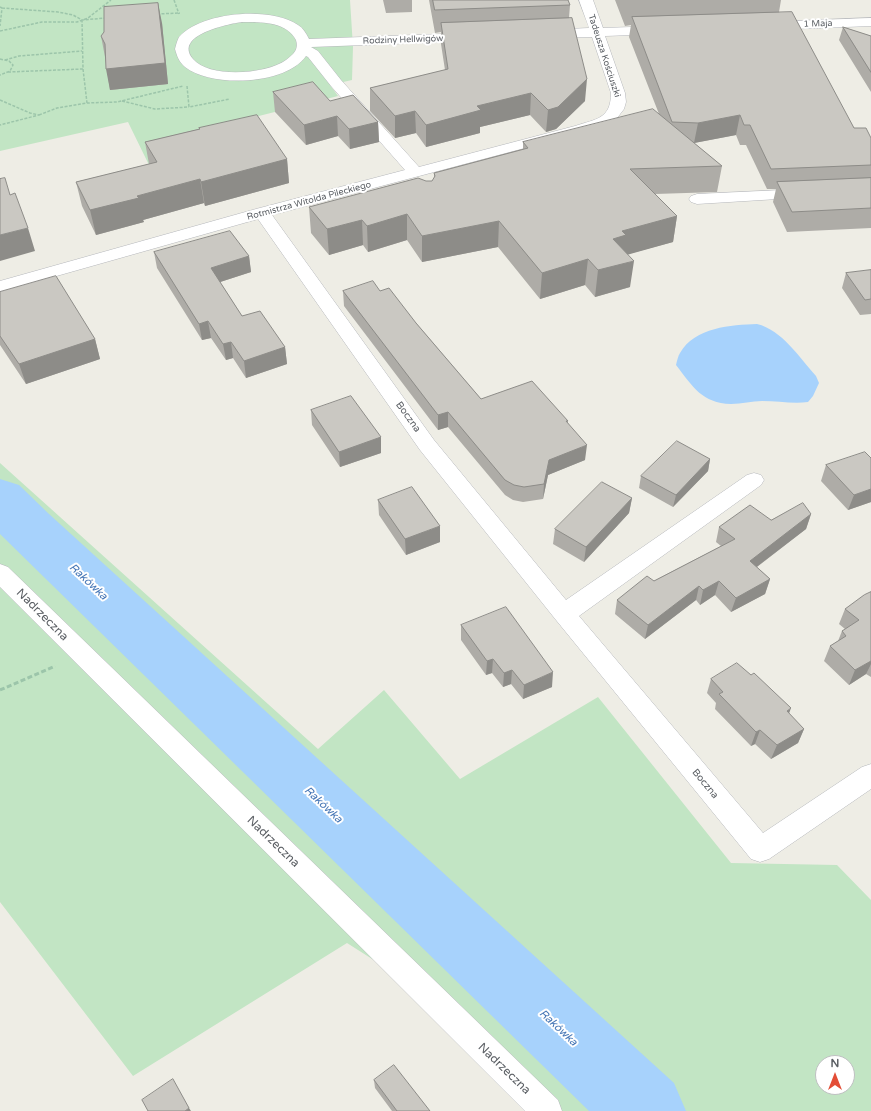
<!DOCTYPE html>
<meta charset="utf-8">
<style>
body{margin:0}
#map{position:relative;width:871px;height:1111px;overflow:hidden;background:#eeede5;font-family:"Varela Round",sans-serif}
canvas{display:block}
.north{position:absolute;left:815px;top:1055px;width:40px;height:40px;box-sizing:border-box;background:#fff;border:1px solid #bebfc1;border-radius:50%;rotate:0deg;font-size:11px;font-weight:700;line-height:16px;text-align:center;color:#5c6065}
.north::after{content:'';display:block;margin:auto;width:14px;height:18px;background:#e34d36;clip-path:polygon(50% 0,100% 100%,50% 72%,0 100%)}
</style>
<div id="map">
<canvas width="871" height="1111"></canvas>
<div class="north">N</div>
</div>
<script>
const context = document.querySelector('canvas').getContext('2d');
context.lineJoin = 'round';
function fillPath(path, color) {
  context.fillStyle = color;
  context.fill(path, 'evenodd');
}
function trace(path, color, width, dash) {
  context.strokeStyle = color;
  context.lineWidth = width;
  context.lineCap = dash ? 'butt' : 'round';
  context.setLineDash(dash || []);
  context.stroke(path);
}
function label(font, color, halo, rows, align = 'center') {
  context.font = font + ' "Varela Round",sans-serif';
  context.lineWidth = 4;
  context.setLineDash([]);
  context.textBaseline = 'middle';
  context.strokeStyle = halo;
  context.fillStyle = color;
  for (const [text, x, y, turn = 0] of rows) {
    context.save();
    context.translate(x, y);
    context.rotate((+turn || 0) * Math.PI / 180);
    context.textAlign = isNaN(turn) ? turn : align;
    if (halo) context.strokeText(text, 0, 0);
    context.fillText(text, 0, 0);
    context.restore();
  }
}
const green = new Path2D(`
 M 0,0 L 350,0 L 353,47 L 352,80 L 330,85 L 338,96 L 243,120 L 149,165 L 128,122 L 0,151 Z
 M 0,463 L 318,749 L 384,690 L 460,779 L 598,697 L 731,863 L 837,865 L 871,900 L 871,1111 L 529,1111 L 402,978 L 347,943 L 133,1076 L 0,902 ZM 823,1063 L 847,1063 L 847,1087 L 823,1087 Z`);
const water = new Path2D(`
 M 757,324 C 782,330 799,357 816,376 L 819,383 L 813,396 L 808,402 C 793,404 778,401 762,401 C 752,401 742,404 731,404 C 702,403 693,387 676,365 C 677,361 678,356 680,353 C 695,327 731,325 757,324 Z`);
const river = new Path2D(`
 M 0,479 L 19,485 L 49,514 L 674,1083 L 686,1111 L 589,1111 L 0,534 Z`);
const pathFar1 = new Path2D(`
 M 174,0 L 179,14
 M 0,7 L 2,8 L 0,26
 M 2,8 L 58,12 L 73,15 L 82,20 L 106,18
 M 157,14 L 180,13
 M 0,31 L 42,22 L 77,22 L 88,18 L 111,0
 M 0,59 L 9,61 L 13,65 L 10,71 L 0,75
 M 5,60 L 19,56 L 82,51
 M 83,69 L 87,103
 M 8,72 L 83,69 L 82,20
 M 187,86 L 189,107 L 230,99
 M 0,100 L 30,113 L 39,115 L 0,125
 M 122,101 L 155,109 L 189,107
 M 39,115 L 57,108 L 87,103 L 117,102 L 183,86`);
const path = new Path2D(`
 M 0,690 L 55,666`);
const minor = new Path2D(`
 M 579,0 L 593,0 L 603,28 L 660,26 L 665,27 L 667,30 L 665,33 L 660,34 L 605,36 L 625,93 L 626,102 L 624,109 L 614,122 L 585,132 L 272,215 L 434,440 L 566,600 L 747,475 L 754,473 L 761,475 L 764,480 L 761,485 L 579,616 L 763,833 L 862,767 L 871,764 L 871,789 L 769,859 L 760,862 L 751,859 L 556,620 L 420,450 L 258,219 L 0,292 L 0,281 L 256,209 L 405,170 L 331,86 L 308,57 L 306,56 C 286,85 212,88 185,67 C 179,62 177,56 175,49 C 176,45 177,41 179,37 C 201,12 270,6 298,25 C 303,28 306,33 309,39 L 470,33 L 475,34 L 477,37 L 475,40 L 470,41 L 311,47 L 318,51 L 341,80 L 419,167 L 575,126 C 596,119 611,119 611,93 L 592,37 L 546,38 L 541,37 L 539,34 L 541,31 L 546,30 L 589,28 ZM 242,22 C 260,22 286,21 296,40 C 299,49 294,54 286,60 C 267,74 210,79 193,59 C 173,35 228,24 242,22 Z
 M 871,18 L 871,26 L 768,30 L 763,29 L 761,26 L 763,23 L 768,22 Z
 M 804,189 L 810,191 L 812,194 L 810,197 L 697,204 L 691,202 L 689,199 L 691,196 L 697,194 Z
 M 0,564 L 8,567 L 558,1100 L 562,1111 L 525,1111 L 0,587 Z`);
const wall = new Path2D(`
 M 383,0 L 412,0 L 412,12 L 386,13 Z
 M 429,0 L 568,0 L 570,5 L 569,18 L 585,101 L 556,129 L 546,132 L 530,115 L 480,127 L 480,133 L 426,147 L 416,133 L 395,138 L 370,111 L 370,88 L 445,70 L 441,44 L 441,32 L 435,33 Z
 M 615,0 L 781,0 L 779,12 L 854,128 L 871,138 L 871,228 L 787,232 L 773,202 L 776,189 L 767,189 L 746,145 L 740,145 L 736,135 L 694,143 L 722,166 L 717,192 L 655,194 L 677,216 L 673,242 L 628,254 L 630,287 L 595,297 L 585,285 L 540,299 L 498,247 L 422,262 L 407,240 L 368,252 L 363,245 L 329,255 L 311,233 L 309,207 L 426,181 L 432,181 L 434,178 L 434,173 L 523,149 L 523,142 L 659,114 L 629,37 L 631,25 L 625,26 Z
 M 162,23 L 168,84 L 110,90 L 105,57 L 101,36 Z
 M 843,27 L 871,36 L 871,92 L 839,40 Z
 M 273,92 L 330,101 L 378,122 L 379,142 L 350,149 L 338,136 L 306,145 L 275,112 Z
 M 199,128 L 287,159 L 289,183 L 205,206 L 204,203 L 143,220 L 144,222 L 96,235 L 82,206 L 76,182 L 149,164 L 145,142 L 199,129 Z
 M 154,252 L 249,256 L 251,272 L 220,282 L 242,316 L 285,347 L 287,364 L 246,378 L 233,358 L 226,360 L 211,338 L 202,340 L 157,268 Z
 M 871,270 L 871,314 L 860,315 L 842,288 L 846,273 Z
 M 343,291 L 380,291 L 416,323 L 481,399 L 568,421 L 568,423 L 585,460 L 548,475 L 543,499 L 523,502 L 513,500 L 505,495 L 448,427 L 438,430 L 344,306 Z
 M 0,292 L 95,339 L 100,359 L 26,384 L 0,345 Z
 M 311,410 L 381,437 L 381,453 L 340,467 L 312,425 Z
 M 871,458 L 871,502 L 848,510 L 821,481 L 826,465 Z
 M 710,459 L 708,471 L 673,507 L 639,488 L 641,476 Z
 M 632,498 L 629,513 L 584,562 L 553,544 L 555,529 Z
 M 378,500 L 440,542 L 406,555 L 379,515 Z
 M 811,514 L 806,529 L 757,567 L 770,579 L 765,594 L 731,612 L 715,595 L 700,605 L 696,600 L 645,639 L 615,614 L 617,600 L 721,546 L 716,542 L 719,527 Z
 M 871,592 L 871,677 L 866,674 L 849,685 L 824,661 L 830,646 L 838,641 L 842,631 L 845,629 L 839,624 L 845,609 Z
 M 461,625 L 552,687 L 523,699 L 511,684 L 503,687 L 492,673 L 486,675 L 461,640 Z
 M 711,679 L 789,714 L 804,729 L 798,743 L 771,759 L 755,744 L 751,746 L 715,709 L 716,703 L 707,693 Z
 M 374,1080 L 430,1111 L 392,1111 L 375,1088 Z`);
const shadedWall = new Path2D(`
 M 158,3 L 162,23 L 168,84 L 110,90 L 106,69 Z
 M 587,79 L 585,101 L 556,129 L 546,132 L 548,110 Z
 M 531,93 L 530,115 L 480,127 L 480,133 L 426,147 L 426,125 L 477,106 Z
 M 415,111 L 416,133 L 395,138 L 395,116 Z
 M 740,115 L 736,135 L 694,143 L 698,123 Z
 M 337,116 L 338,136 L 306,145 L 304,125 Z
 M 378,122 L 379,142 L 350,149 L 349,129 Z
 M 287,159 L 289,183 L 205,206 L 201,182 Z
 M 200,179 L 204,203 L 143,220 L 144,222 L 96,235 L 90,210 L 137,196 Z
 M 407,214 L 407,240 L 368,252 L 367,226 Z
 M 677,216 L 673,242 L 623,256 L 613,239 L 622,231 Z
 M 362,220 L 363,245 L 329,255 L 327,229 Z
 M 499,221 L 498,247 L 422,262 L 422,236 Z
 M 28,228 L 35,251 L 0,261 L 0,235 Z
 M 249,256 L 251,272 L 214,284 L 211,268 Z
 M 588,259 L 585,285 L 540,299 L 542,273 Z
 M 634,261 L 630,287 L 595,297 L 598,270 Z
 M 208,321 L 211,338 L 202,340 L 199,324 Z
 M 95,339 L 100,359 L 26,384 L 19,364 Z
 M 231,342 L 233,358 L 226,360 L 223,344 Z
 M 285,347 L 287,364 L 246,378 L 244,361 Z
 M 448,412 L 448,427 L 438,430 L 438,415 Z
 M 381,437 L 381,453 L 340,467 L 339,452 Z
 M 587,445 L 585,460 L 548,475 L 543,499 L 544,484 L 549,460 Z
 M 710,459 L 708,471 L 673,507 L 676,495 Z
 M 871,489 L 871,502 L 848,510 L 854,495 Z
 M 632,498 L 629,513 L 584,562 L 586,547 Z
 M 811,514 L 806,529 L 746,575 L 750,561 Z
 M 440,526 L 440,542 L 406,555 L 405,539 Z
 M 770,579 L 765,594 L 731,612 L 736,598 Z
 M 719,581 L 715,595 L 700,605 L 703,590 Z
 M 699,586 L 696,600 L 645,639 L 648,625 Z
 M 493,659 L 492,673 L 486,675 L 487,661 Z
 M 871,661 L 871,664 L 866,674 L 849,685 L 855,670 Z
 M 512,670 L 511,684 L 503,687 L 504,673 Z
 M 553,672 L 552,687 L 523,699 L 524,685 Z
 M 791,708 L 786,722 L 787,711 Z
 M 804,729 L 798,743 L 771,759 L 777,745 Z
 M 760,730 L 755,744 L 751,746 L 756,732 Z
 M 189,1108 L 191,1111 L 185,1111 Z`);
const building = new Path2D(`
 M 433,0 L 568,0 L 570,5 L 435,10 Z
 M 158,3 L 165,63 L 106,69 L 105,44 L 101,36 L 104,32 L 104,7 Z
 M 792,12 L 854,128 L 866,128 L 871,138 L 871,165 L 771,169 L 750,125 L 744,125 L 740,115 L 698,123 L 672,122 L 632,17 Z
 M 572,18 L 587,79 L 558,107 L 548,110 L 531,93 L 477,106 L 481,110 L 426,125 L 415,111 L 395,116 L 370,88 L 448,69 L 441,23 Z
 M 843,27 L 871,36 L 871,72 Z
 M 313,82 L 330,101 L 353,95 L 378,122 L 349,129 L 337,116 L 304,125 L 273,92 Z
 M 653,109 L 722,166 L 630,169 L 677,216 L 622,231 L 626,235 L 613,239 L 634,261 L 598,270 L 588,259 L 542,273 L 499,221 L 422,236 L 407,214 L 367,226 L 362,220 L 327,229 L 309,207 L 418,178 L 426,181 L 432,181 L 435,176 L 434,173 L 528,148 L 523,142 Z
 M 257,115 L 287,159 L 201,182 L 200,179 L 137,196 L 139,198 L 90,210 L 76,182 L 157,162 L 145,142 L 200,129 L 199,128 Z
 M 5,178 L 10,195 L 15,193 L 28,228 L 0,235 L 0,179 Z
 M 871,178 L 871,208 L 792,212 L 777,182 Z
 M 230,231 L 249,256 L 211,268 L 242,316 L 260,311 L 285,347 L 244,361 L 231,342 L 223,344 L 208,321 L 199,324 L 154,252 Z
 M 871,270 L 871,299 L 865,300 L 846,273 Z
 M 56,276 L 95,339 L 19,364 L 0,336 L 0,292 Z
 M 373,281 L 380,291 L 389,288 L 416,323 L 481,399 L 532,381 L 568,421 L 566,421 L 587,445 L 549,460 L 544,484 L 524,487 L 514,485 L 505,480 L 448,412 L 438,415 L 343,291 Z
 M 351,396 L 381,437 L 339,452 L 311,410 Z
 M 677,441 L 710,459 L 676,495 L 641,476 Z
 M 865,452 L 871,458 L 871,489 L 854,495 L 826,465 Z
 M 602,482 L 632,498 L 586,547 L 555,529 Z
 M 412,487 L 440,526 L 405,539 L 378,500 Z
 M 803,503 L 811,514 L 750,561 L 770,579 L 736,598 L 719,581 L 703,590 L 699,586 L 648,625 L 617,600 L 647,576 L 654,581 L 735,539 L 719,527 L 750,505 L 771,520 Z
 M 871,592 L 871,661 L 855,670 L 830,646 L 846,636 L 842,631 L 859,620 L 845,609 L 864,595 Z
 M 506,607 L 553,672 L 524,685 L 512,670 L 504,673 L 493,659 L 487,661 L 461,625 Z
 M 737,663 L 751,675 L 754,673 L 791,708 L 787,711 L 804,729 L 777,745 L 760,730 L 756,732 L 719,694 L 723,692 L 711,679 Z
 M 394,1065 L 430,1111 L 397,1111 L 374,1080 Z
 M 173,1079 L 189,1108 L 185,1111 L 148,1111 L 142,1100 Z`);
const farStreetnames = [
 ["1 Maja",818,24,-2],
 ["Rodziny Hellwigów",403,40,-2],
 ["Tadeusza Kościuszki",604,56,72],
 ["Rotmistrza Witolda Pileckiego",309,201,-15]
];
const streetNames = [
 ["Boczna",408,417,54],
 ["Boczna",705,784,50]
];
const waterNames = [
 ["Rakówka",88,582,43],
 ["Rakówka",323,805,43],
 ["Rakówka",558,1028,43]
];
const nearStreetnames = [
 ["Nadrzeczna",42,615,45],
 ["Nadrzeczna",273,842,44],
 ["Nadrzeczna",504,1069,44]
];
fillPath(green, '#c2e5c4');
fillPath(water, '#a7d2fc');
fillPath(river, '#a7d2fc');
trace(minor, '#b5b7bb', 1);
trace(pathFar1, '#9cc5aa', 1.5, [3, 1.5]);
trace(path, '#9cc5aa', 3, [5, 2.5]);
fillPath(minor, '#fff');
fillPath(wall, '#aeaca7');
fillPath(shadedWall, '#8d8c88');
fillPath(building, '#cac8c2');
trace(building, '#8d8c88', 1);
label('9px', '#5c6065', '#fff', farStreetnames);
label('10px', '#5c6065', '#fff', streetNames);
label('italic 11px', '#4777b6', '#fff', waterNames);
label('12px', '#5c6065', '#fff', nearStreetnames);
</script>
